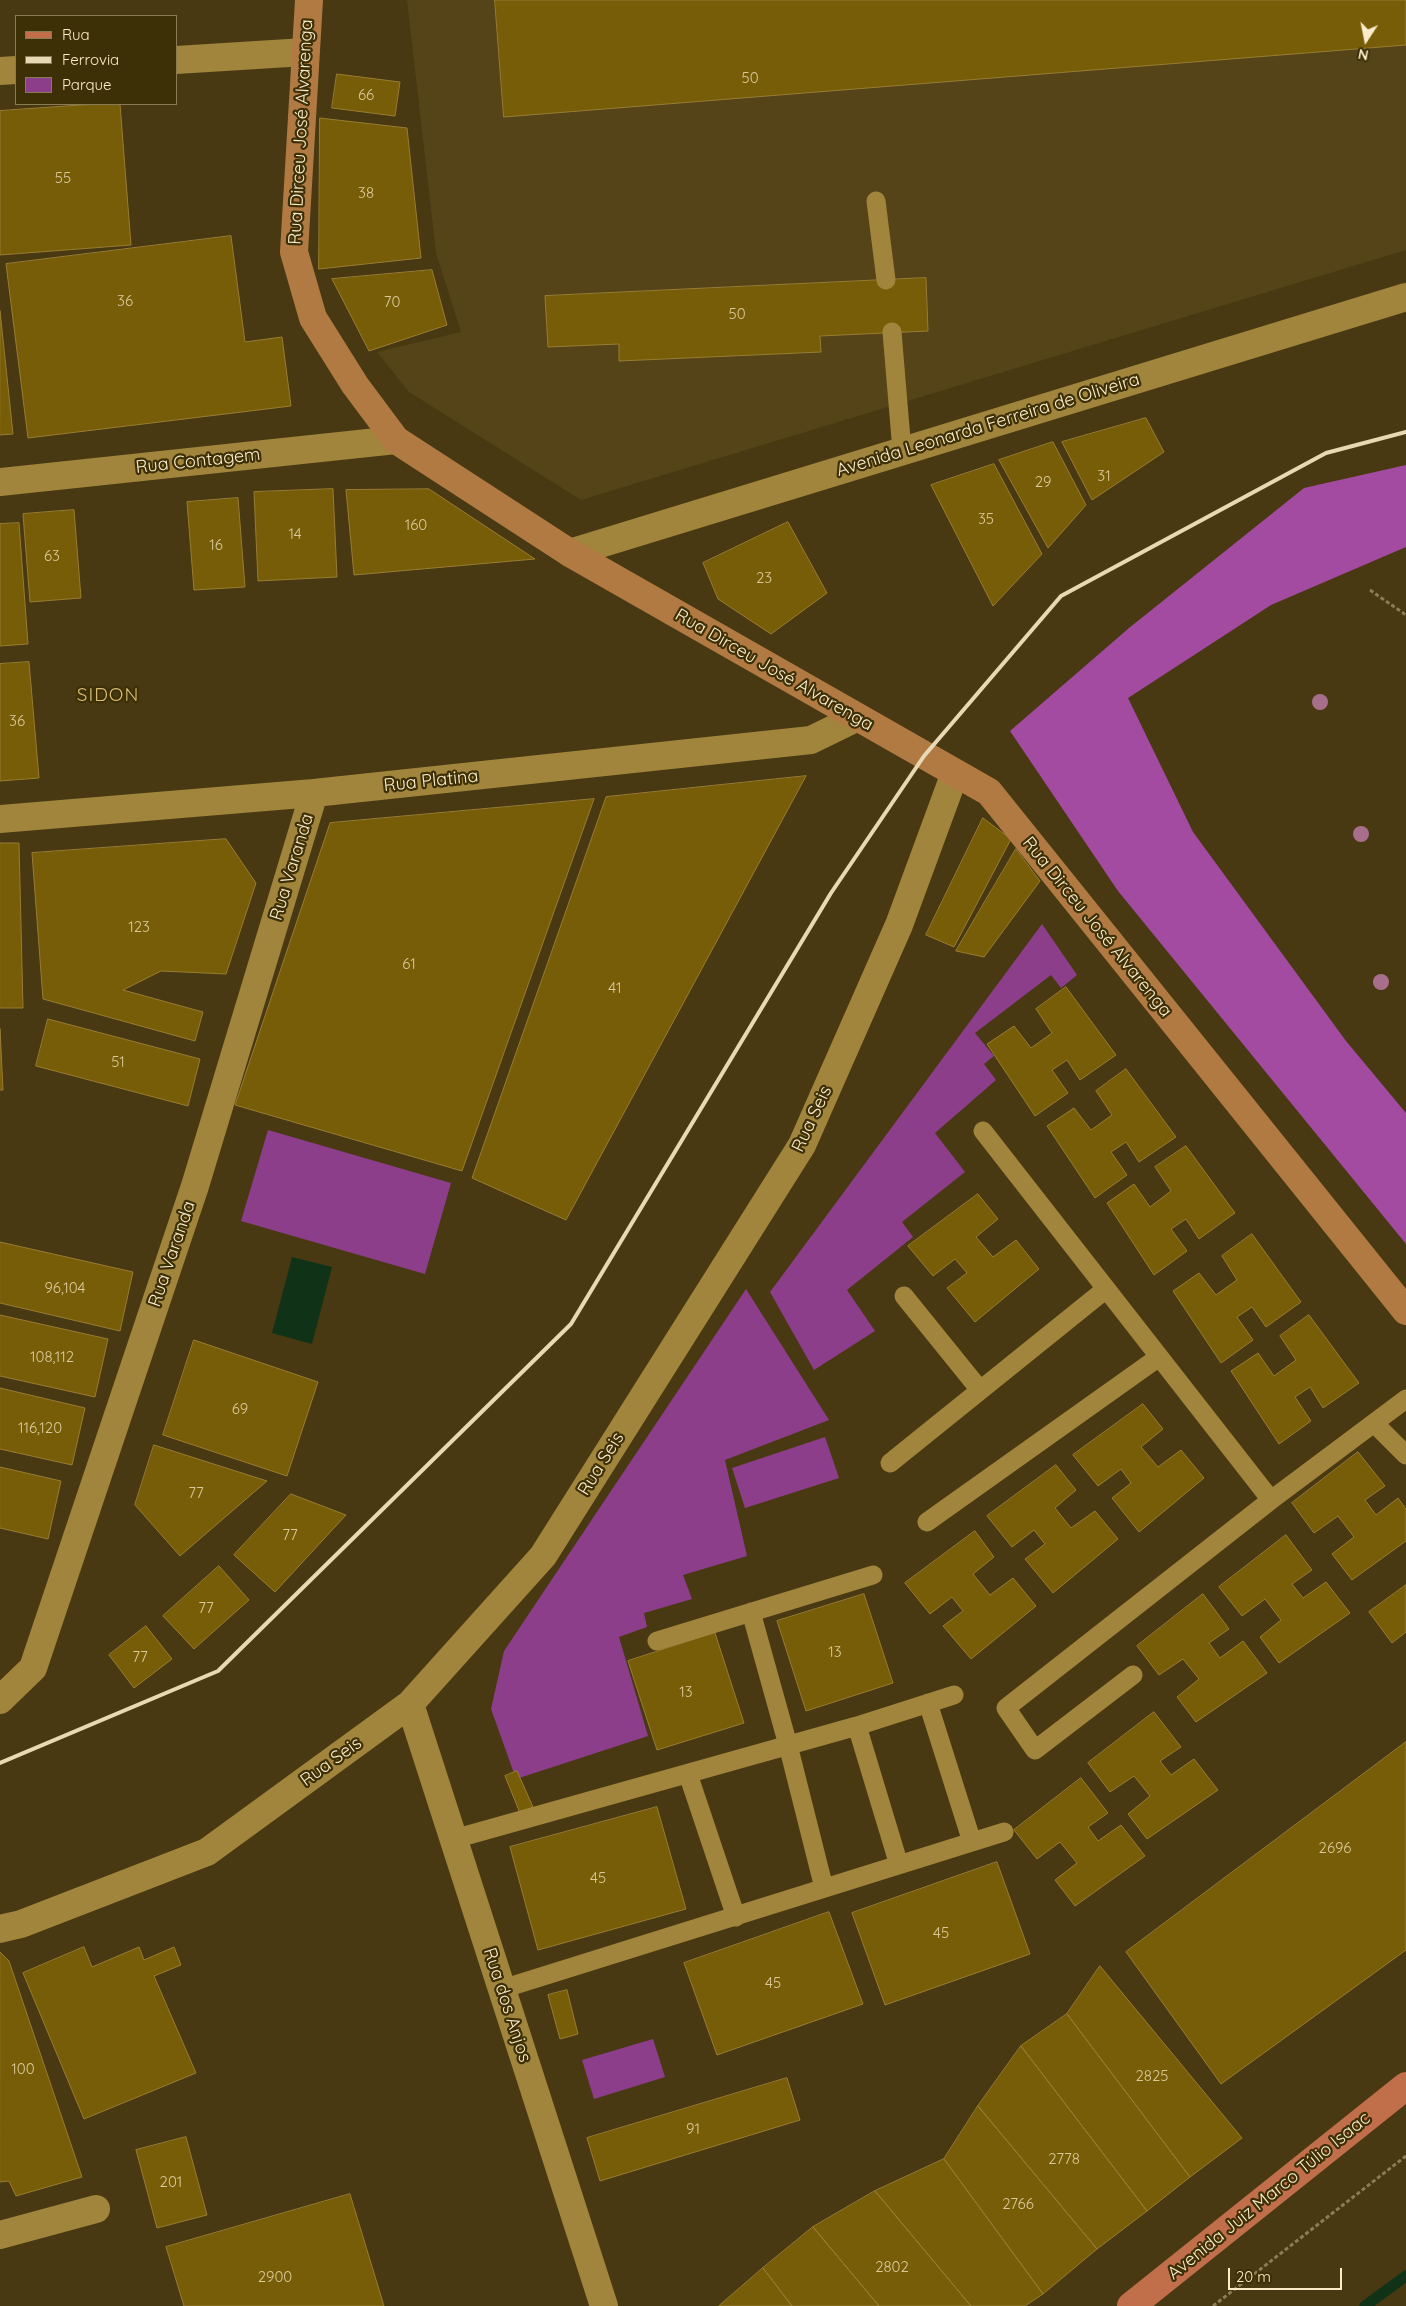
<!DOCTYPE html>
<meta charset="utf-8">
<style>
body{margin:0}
#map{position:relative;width:1406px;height:2306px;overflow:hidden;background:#483912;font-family:Quicksand,sans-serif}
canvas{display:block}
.legend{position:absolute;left:15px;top:15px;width:162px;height:90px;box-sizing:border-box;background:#3d2f06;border:1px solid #897b54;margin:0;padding:6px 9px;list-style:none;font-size:15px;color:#fcedca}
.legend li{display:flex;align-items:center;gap:10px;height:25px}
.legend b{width:25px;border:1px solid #897b54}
.north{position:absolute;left:1341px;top:15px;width:50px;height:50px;-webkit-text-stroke:4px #3d2f06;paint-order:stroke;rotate:191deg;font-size:14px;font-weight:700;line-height:20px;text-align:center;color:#fcedca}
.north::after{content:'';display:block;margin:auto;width:18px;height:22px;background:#fcedca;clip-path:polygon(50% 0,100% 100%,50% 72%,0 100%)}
.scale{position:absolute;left:1228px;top:2268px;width:114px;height:22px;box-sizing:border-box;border:2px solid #fcedca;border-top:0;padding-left:6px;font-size:15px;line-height:18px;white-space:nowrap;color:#fcedca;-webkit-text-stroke:4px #3d2f06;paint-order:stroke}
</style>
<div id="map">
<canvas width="1406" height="2306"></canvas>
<ul class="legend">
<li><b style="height:6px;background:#c06f4a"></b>Rua</li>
<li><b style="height:6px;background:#e8d9b5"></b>Ferrovia</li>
<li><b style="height:14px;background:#8c3e8a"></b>Parque</li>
</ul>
<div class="north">N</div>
<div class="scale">20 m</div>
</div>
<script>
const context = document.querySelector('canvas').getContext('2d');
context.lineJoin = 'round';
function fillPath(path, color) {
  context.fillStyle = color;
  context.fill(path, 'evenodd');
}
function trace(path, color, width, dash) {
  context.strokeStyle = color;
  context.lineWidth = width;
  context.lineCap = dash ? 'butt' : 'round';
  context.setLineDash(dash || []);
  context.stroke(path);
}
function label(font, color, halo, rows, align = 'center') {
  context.font = font + ' Quicksand,sans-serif';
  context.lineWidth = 4.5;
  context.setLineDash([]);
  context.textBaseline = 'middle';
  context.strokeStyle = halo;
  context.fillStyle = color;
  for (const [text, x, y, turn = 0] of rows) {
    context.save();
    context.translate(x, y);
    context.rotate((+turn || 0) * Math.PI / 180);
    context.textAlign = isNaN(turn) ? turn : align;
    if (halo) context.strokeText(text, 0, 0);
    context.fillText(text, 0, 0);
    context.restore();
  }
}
const built = new Path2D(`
 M 407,0 L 1406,0 L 1406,250 L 581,500 L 409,392 L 377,352 L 461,332 L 436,253 Z`);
const green = new Path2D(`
 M 1042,924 L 1077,975 L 1061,988 L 1051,975 L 975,1033 L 994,1056 L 984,1064 L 996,1080 L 935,1133 L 965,1172 L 902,1222 L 913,1237 L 847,1290 L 875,1331 L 814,1370 L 770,1292 Z
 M 268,1130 L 451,1183 L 425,1274 L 241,1221 Z
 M 746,1289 L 829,1420 L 725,1460 L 747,1556 L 683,1575 L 692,1599 L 644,1613 L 647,1627 L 619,1637 L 648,1736 L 516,1779 L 491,1709 L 504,1651 Z
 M 825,1437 L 839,1478 L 745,1508 L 732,1468 Z
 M 653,2039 L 665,2077 L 594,2099 L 582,2060 Z`);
const forest = new Path2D(`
 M 1406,465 L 1406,547 L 1271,605 L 1128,698 L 1193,832 L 1346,1041 L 1406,1113 L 1406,1244 L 1118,891 L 1010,731 L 1129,628 L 1304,488 Z`);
const water = new Path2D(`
 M 292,1257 L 332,1267 L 312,1344 L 272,1333 Z`);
const stream = new Path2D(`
 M 1365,2306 L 1406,2276`);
const building = new Path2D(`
 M 495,0 L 1406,0 L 1406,45 L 504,117 Z
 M 337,74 L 400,82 L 395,116 L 332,108 Z
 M 95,104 L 120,104 L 131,245 L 0,255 L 0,111 Z
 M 320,118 L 407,128 L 421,258 L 319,269 Z
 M 231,236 L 245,342 L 282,337 L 291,406 L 28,438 L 6,264 Z
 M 432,270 L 447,325 L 369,351 L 332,279 Z
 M 926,278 L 928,331 L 820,336 L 821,352 L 619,361 L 619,344 L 548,347 L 545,296 Z
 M 0,311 L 13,434 L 0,435 Z
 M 1146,418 L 1164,452 L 1092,500 L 1062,442 Z
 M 1053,442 L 1086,505 L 1048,548 L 999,460 Z
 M 994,464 L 1042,554 L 993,606 L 931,485 Z
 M 333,489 L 337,577 L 258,581 L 254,492 Z
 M 429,489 L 535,559 L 354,575 L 346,490 Z
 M 238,498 L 245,587 L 194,590 L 187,502 Z
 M 74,510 L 81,598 L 30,602 L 23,514 Z
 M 788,522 L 827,593 L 771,634 L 718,599 L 703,563 Z
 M 19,523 L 28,644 L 0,646 L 0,524 Z
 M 29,662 L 39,778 L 0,781 L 0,664 Z
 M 806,776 L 566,1220 L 472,1178 L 606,797 Z
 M 594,799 L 462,1171 L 235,1105 L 330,823 Z
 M 983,818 L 1011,839 L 954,947 L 926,935 Z
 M 226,839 L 256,883 L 226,974 L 161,971 L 123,990 L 203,1012 L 195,1041 L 43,999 L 32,853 Z
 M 0,843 L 19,843 L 23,1008 L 0,1008 Z
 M 1016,849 L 1040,881 L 984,957 L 956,951 Z
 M 1066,987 L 1116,1055 L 1080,1080 L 1067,1060 L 1052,1070 L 1068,1093 L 1035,1116 L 987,1044 L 1014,1026 L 1031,1048 L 1052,1033 L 1036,1009 Z
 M 48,1019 L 200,1059 L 188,1106 L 36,1066 Z
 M 0,1029 L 3,1090 L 0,1090 Z
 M 1126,1069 L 1176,1137 L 1139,1162 L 1126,1142 L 1111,1152 L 1127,1175 L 1095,1198 L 1047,1126 L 1074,1108 L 1091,1130 L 1112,1115 L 1096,1091 Z
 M 1186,1146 L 1235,1213 L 1199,1239 L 1186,1219 L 1171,1229 L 1187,1251 L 1154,1275 L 1107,1203 L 1134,1184 L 1150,1207 L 1171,1191 L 1155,1167 Z
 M 978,1194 L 998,1219 L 976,1237 L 993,1257 L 1016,1240 L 1039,1269 L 975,1322 L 947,1288 L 967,1273 L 955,1259 L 933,1276 L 908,1246 Z
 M 1252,1234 L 1301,1302 L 1266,1327 L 1252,1307 L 1237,1317 L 1253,1340 L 1221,1363 L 1173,1291 L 1199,1273 L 1216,1295 L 1237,1280 L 1222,1256 Z
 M 0,1242 L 133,1272 L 120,1331 L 0,1303 Z
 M 0,1315 L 108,1339 L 95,1397 L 0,1376 Z
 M 1309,1315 L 1359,1383 L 1323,1408 L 1310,1387 L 1295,1397 L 1311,1421 L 1279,1444 L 1231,1371 L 1258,1353 L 1274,1376 L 1296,1360 L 1280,1336 Z
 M 194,1340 L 318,1382 L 287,1476 L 163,1435 Z
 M 0,1388 L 85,1408 L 72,1465 L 0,1449 Z
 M 1143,1404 L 1163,1429 L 1141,1447 L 1158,1467 L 1181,1450 L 1204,1478 L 1139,1532 L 1112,1498 L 1131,1483 L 1121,1469 L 1098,1486 L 1073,1455 Z
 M 154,1445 L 267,1481 L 180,1556 L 135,1505 Z
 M 1358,1452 L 1385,1486 L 1365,1500 L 1376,1515 L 1398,1498 L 1406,1509 L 1406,1541 L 1352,1580 L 1332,1554 L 1354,1537 L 1338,1516 L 1314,1533 L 1292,1503 Z
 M 1056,1465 L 1076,1490 L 1055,1508 L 1071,1528 L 1095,1511 L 1118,1539 L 1053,1593 L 1025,1559 L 1045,1544 L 1034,1530 L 1012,1547 L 987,1516 Z
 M 0,1467 L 61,1481 L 48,1539 L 0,1528 Z
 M 291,1494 L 346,1515 L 275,1592 L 234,1555 Z
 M 975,1531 L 994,1557 L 973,1574 L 990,1595 L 1013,1578 L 1036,1606 L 971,1659 L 943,1626 L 963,1611 L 952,1597 L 930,1614 L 905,1583 Z
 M 1286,1535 L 1312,1570 L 1292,1584 L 1303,1598 L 1326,1582 L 1350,1613 L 1279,1663 L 1260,1637 L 1281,1620 L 1265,1599 L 1242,1616 L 1219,1587 Z
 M 219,1566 L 249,1600 L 194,1649 L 163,1616 Z
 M 1406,1585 L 1406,1632 L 1392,1643 L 1369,1612 Z
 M 864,1594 L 893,1683 L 806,1711 L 777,1621 Z
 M 1203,1594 L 1229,1629 L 1209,1643 L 1220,1658 L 1243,1641 L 1267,1673 L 1196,1722 L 1177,1697 L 1199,1679 L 1183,1659 L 1159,1675 L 1137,1646 Z
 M 146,1626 L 172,1659 L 134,1688 L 109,1655 Z
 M 715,1633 L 744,1723 L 657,1750 L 628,1661 Z
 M 1154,1712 L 1181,1747 L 1160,1761 L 1171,1775 L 1194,1759 L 1218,1790 L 1147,1839 L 1128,1814 L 1150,1796 L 1134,1776 L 1110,1792 L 1088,1763 Z
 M 1406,1742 L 1406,1950 L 1221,2084 L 1126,1952 Z
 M 517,1771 L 533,1807 L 520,1813 L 505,1776 Z
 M 1081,1778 L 1108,1813 L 1088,1827 L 1098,1841 L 1121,1825 L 1145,1856 L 1075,1906 L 1055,1880 L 1077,1863 L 1060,1842 L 1037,1859 L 1014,1830 Z
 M 657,1807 L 686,1909 L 538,1950 L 510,1847 Z
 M 997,1862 L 1030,1954 L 885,2005 L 852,1913 Z
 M 829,1912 L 863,2004 L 717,2055 L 684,1963 Z
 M 84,1947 L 92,1967 L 139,1947 L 144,1960 L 174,1947 L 181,1965 L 154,1976 L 196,2073 L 84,2119 L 23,1973 Z
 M 0,1952 L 9,1961 L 82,2177 L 16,2196 L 9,2181 L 0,2182 Z
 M 1100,1966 L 1242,2138 L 1190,2177 L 1067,2014 Z
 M 567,1990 L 578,2034 L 560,2039 L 548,1995 Z
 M 1067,2014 L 1190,2177 L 1147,2211 L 1021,2046 Z
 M 1021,2046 L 1147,2211 L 1097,2249 L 978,2106 Z
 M 787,2078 L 800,2120 L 600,2181 L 587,2138 Z
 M 978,2106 L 1097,2249 L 1043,2294 L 944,2159 Z
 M 186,2137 L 207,2215 L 157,2228 L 136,2150 Z
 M 944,2159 L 1043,2294 L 1025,2306 L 971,2306 L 875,2191 Z
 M 875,2191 L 971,2306 L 879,2306 L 813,2227 Z
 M 350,2194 L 384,2306 L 184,2306 L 166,2247 Z
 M 813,2227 L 879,2306 L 792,2306 L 763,2268 Z
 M 763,2268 L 792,2306 L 719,2306 Z`);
const path = new Path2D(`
 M 1370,590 L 1406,615
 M 1213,2306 L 1406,2156`);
const service = new Path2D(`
 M 876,201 L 886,280
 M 892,332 L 902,451
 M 983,1131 L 1271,1500
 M 904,1296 L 980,1390
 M 1374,1423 L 1406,1455
 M 890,1463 L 1106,1289
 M 927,1522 L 1159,1357
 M 751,1612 L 788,1745 L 824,1888
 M 657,1641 L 873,1575
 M 1133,1675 L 1035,1750 L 1006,1708 L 1271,1500 L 1406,1399
 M 928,1703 L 972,1842
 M 857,1726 L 899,1865
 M 688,1774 L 736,1917
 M 454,1839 L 857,1726 L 954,1695
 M 502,1989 L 1004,1832`);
const minor = new Path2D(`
 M 176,60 L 305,52
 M 0,71 L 16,70
 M 0,482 L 396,440
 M 570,553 L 1406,297
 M 0,819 L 314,793 L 811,740 L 856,718
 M 0,1700 L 33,1668 L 195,1186 L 314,793
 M 410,1704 L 604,2306
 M 0,1929 L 21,1924 L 207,1852 L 410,1704 L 543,1556 L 802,1145 L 899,925 L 955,773
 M 0,2235 L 96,2209`);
const secondary = new Path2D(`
 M 309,0 L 294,252 L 313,318 L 355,385 L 396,440 L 570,553 L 989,792 L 1406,1311`);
const primary = new Path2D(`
 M 1131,2306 L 1406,2086`);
const rail = new Path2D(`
 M 0,1763 L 218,1671 L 571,1324 L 831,893 L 924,756 L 1061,596 L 1326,453 L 1406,432`);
const trees = [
 [1320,702],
 [1361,834],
 [1381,982]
];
const numberNames = [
 ["50",750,78],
 ["66",366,95],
 ["55",63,178],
 ["38",366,193],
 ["36",125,301],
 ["70",392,302],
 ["50",737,314],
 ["31",1104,476],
 ["29",1043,482],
 ["35",986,519],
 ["160",416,525],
 ["14",295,534],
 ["16",216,545],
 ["63",52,556],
 ["23",764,578],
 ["36",17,721],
 ["123",139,927],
 ["61",409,964],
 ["41",615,988],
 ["51",118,1062],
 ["96,104",65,1288],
 ["108,112",52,1357],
 ["69",240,1409],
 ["116,120",40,1428],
 ["77",196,1493],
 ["77",290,1535],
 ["77",206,1608],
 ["13",835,1652],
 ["77",140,1657],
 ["13",686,1692],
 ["2696",1335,1848],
 ["45",598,1878],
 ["45",941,1933],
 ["45",773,1983],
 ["100",23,2069],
 ["2825",1152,2076],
 ["91",693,2129],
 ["2778",1064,2159],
 ["201",171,2182],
 ["2766",1018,2204],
 ["2802",892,2267],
 ["2900",275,2277]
];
const streetNames = [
 ["Rua Dirceu José Alvarenga",301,132,-87],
 ["Avenida Leonarda Ferreira de Oliveira",988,425,-17],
 ["Rua Contagem",198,461,-6],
 ["Rua Dirceu José Alvarenga",774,670,30],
 ["Rua Platina",431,781,-6],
 ["Rua Varanda",292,867,-73],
 ["Rua Dirceu José Alvarenga",1097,927,51],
 ["Rua Seis",812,1119,-65],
 ["Rua Varanda",172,1254,-71],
 ["Rua Seis",601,1464,-58],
 ["Rua Seis",331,1762,-36],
 ["Rua dos Anjos",507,2005,72],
 ["Avenida Juiz Marco Túlio Isaac",1269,2196,-39]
];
const neighbourhoodNames = [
 ["SIDON",108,695]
];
fillPath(built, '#544418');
fillPath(green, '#8c3e8a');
fillPath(forest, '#a34ba1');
fillPath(water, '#103318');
trace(stream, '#103318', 11);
fillPath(building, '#785d08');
trace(building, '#987c33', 1);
trace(path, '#8c7d57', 3, [4, 2.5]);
trace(service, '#a1853c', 19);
trace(minor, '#a1853c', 28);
trace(secondary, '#b17a43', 28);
trace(primary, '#c06f4a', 28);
trace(rail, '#e8d9b5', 4);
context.fillStyle = '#a86f8d';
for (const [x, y] of trees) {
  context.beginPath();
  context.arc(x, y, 8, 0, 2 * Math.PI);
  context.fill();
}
label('15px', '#dbc99a', null, numberNames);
label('18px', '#fcedca', '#3d2f06', streetNames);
context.letterSpacing = '1px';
label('19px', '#dabd74', '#3d2f06', neighbourhoodNames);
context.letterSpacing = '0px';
</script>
